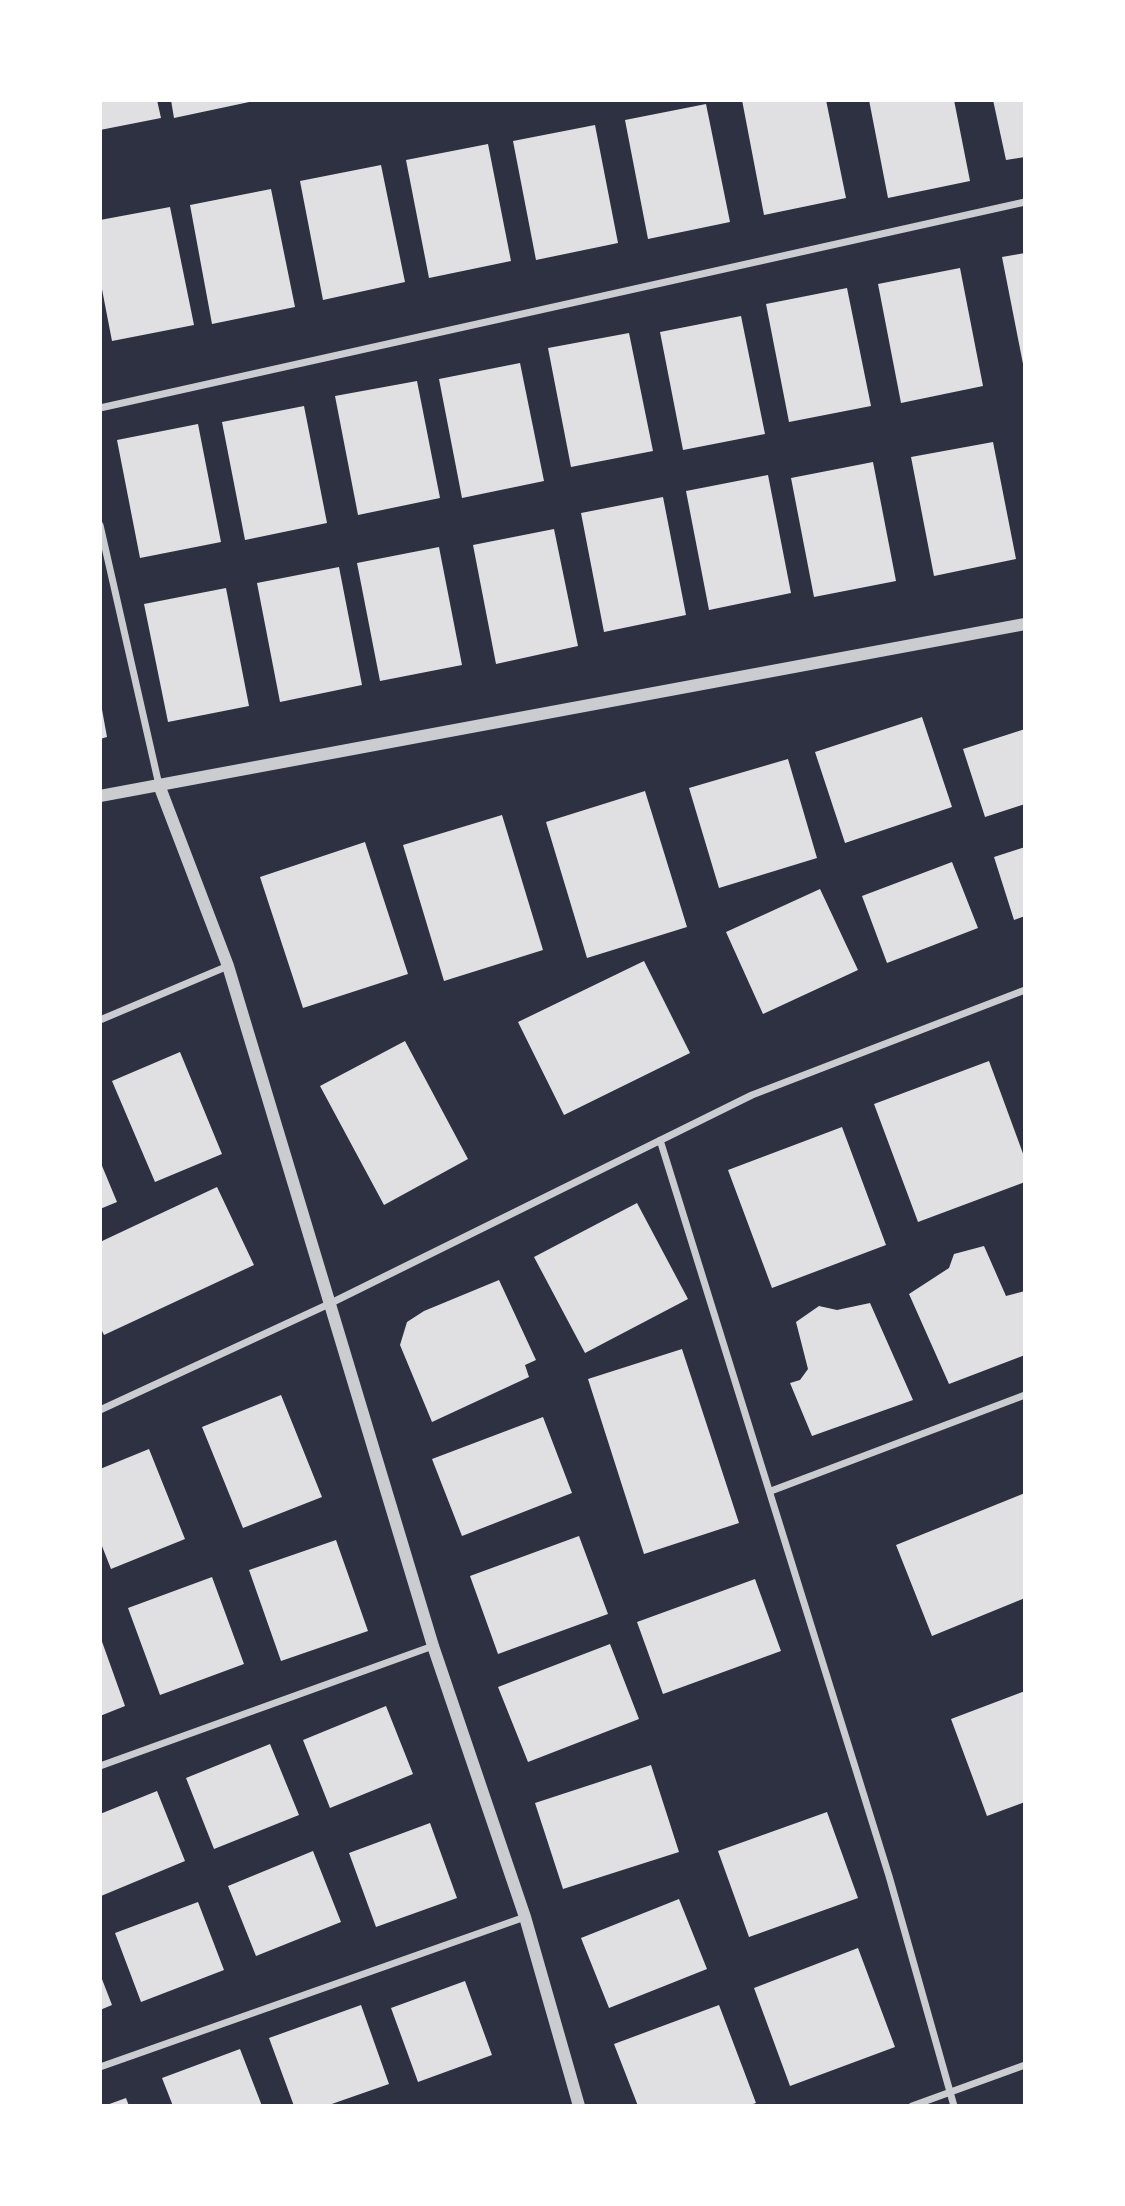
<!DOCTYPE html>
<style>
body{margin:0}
#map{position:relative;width:1125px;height:2206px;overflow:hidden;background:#2d3142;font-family:Rubik,sans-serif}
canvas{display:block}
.frame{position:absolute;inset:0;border:102px solid #fff;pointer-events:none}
</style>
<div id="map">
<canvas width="1125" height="2206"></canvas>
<div class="frame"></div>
</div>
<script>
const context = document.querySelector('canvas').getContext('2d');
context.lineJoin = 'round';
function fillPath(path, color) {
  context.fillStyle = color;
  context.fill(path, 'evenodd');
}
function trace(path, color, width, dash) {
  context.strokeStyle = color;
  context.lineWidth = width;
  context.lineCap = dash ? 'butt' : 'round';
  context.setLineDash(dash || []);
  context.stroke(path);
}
const building = new Path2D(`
 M 100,100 L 157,100 L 161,118 L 100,130 Z
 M 171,100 L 254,100 L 254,101 L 174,118 Z
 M 742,100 L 826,100 L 846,198 L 764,215 Z
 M 869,100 L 954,100 L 970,181 L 888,198 Z
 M 993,100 L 1025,100 L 1025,157 L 1006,160 Z
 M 706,104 L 730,222 L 648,239 L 625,120 Z
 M 595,125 L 618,243 L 536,260 L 513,141 Z
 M 488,144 L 511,261 L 429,278 L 406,160 Z
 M 381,165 L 405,282 L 323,300 L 300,181 Z
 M 271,189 L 295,307 L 212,324 L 190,205 Z
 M 170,207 L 194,325 L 112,341 L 100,279 L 100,220 Z
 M 1025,253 L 1025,369 L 1024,369 L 1002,257 Z
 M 960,268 L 983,386 L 901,403 L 878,284 Z
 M 847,288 L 871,406 L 789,422 L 766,304 Z
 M 741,316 L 765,434 L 683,450 L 660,332 Z
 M 629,333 L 653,451 L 571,467 L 548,348 Z
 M 520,363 L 544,481 L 462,498 L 439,379 Z
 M 417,381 L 440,498 L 358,515 L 335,396 Z
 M 304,406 L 327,523 L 245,540 L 222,422 Z
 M 198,424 L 221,542 L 140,558 L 117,440 Z
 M 993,442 L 1016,559 L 934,576 L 911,457 Z
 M 873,462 L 896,581 L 814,597 L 791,478 Z
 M 768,475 L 791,593 L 709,610 L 686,491 Z
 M 663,497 L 686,615 L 604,632 L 581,513 Z
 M 554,529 L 578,646 L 496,664 L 473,545 Z
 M 439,547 L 462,665 L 380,681 L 357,563 Z
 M 339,567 L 362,685 L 280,702 L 257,583 Z
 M 226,588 L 249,706 L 168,722 L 144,604 Z
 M 101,704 L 107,737 L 100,739 L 100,705 Z
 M 922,717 L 952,807 L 845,843 L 815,752 Z
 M 1025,729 L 1025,804 L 985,817 L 963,749 Z
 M 788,759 L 817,858 L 719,888 L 689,788 Z
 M 645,791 L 687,927 L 587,958 L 546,822 Z
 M 502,815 L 543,950 L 444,981 L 403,845 Z
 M 365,842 L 408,974 L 303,1008 L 260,877 Z
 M 1025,847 L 1025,916 L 1014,920 L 994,857 Z
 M 952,862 L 978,928 L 887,963 L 862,896 Z
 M 820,889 L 858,970 L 763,1014 L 726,932 Z
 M 644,961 L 690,1053 L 564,1115 L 518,1022 Z
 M 405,1041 L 468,1159 L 384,1205 L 320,1086 Z
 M 180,1052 L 222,1154 L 155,1182 L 112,1081 Z
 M 989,1061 L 1025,1159 L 1025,1182 L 918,1222 L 874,1104 Z
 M 842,1127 L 886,1245 L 772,1288 L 728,1170 Z
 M 100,1161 L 117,1202 L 100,1209 Z
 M 217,1187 L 254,1265 L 104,1335 L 100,1327 L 100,1242 Z
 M 637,1203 L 688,1299 L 585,1353 L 534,1257 Z
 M 984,1246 L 1006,1296 L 1025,1291 L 1025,1355 L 949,1384 L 909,1294 L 949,1268 L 954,1254 Z
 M 499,1280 L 536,1360 L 525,1365 L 529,1377 L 432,1422 L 400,1345 L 407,1322 L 424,1311 Z
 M 870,1303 L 913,1400 L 812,1436 L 790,1383 L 800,1380 L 808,1369 L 796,1322 L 819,1306 L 837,1310 Z
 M 682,1349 L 739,1523 L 644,1554 L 588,1379 Z
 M 281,1395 L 322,1497 L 243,1528 L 202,1427 Z
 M 543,1417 L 572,1493 L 462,1536 L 432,1459 Z
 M 149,1449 L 185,1539 L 111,1569 L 100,1541 L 100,1469 Z
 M 1025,1493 L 1025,1598 L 932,1636 L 896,1545 Z
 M 579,1536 L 608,1614 L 498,1654 L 470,1576 Z
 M 336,1540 L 368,1631 L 281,1661 L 249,1570 Z
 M 212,1577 L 244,1664 L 160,1695 L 128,1608 Z
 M 755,1579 L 781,1651 L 663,1694 L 637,1622 Z
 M 100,1636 L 125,1706 L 100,1716 Z
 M 610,1644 L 639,1719 L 528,1762 L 498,1687 Z
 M 1025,1691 L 1025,1802 L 987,1816 L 951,1719 Z
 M 386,1706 L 413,1774 L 330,1808 L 303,1740 Z
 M 270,1744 L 299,1815 L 214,1849 L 186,1778 Z
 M 651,1765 L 679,1852 L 563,1889 L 535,1803 Z
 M 157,1791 L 185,1861 L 101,1896 L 100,1814 Z
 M 827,1812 L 858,1898 L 749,1937 L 718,1851 Z
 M 430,1823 L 457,1898 L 376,1927 L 349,1853 Z
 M 313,1851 L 341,1922 L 256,1956 L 228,1886 Z
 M 679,1899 L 707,1969 L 609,2008 L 581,1938 Z
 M 198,1902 L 224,1970 L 141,2002 L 115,1933 Z
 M 858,1948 L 895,2047 L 790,2086 L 754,1988 Z
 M 100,1974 L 112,2005 L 100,2010 Z
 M 465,1981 L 492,2055 L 418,2082 L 391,2008 Z
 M 361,2005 L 389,2084 L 326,2106 L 294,2106 L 269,2038 Z
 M 719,2005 L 756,2103 L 747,2106 L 638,2106 L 614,2044 Z
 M 240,2049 L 262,2106 L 173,2106 L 162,2078 Z
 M 126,2098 L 129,2106 L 104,2106 Z`);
const minor = new Path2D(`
 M 100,408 L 1025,202
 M 100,525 L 159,785
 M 100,1020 L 228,966
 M 660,1140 L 889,1876 L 954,2106
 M 100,1410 L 329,1304 L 752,1095 L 1025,990
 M 771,1491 L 1025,1395
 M 100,1766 L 433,1646
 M 100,2067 L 525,1917
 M 912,2106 L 1025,2065`);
const tertiary = new Path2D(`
 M 159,785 L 228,966 L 433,1646 L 525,1917 L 579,2106
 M 100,796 L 1025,624`);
fillPath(building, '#e0e0e3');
trace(minor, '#caccd0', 7);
trace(tertiary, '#caccd0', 12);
</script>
